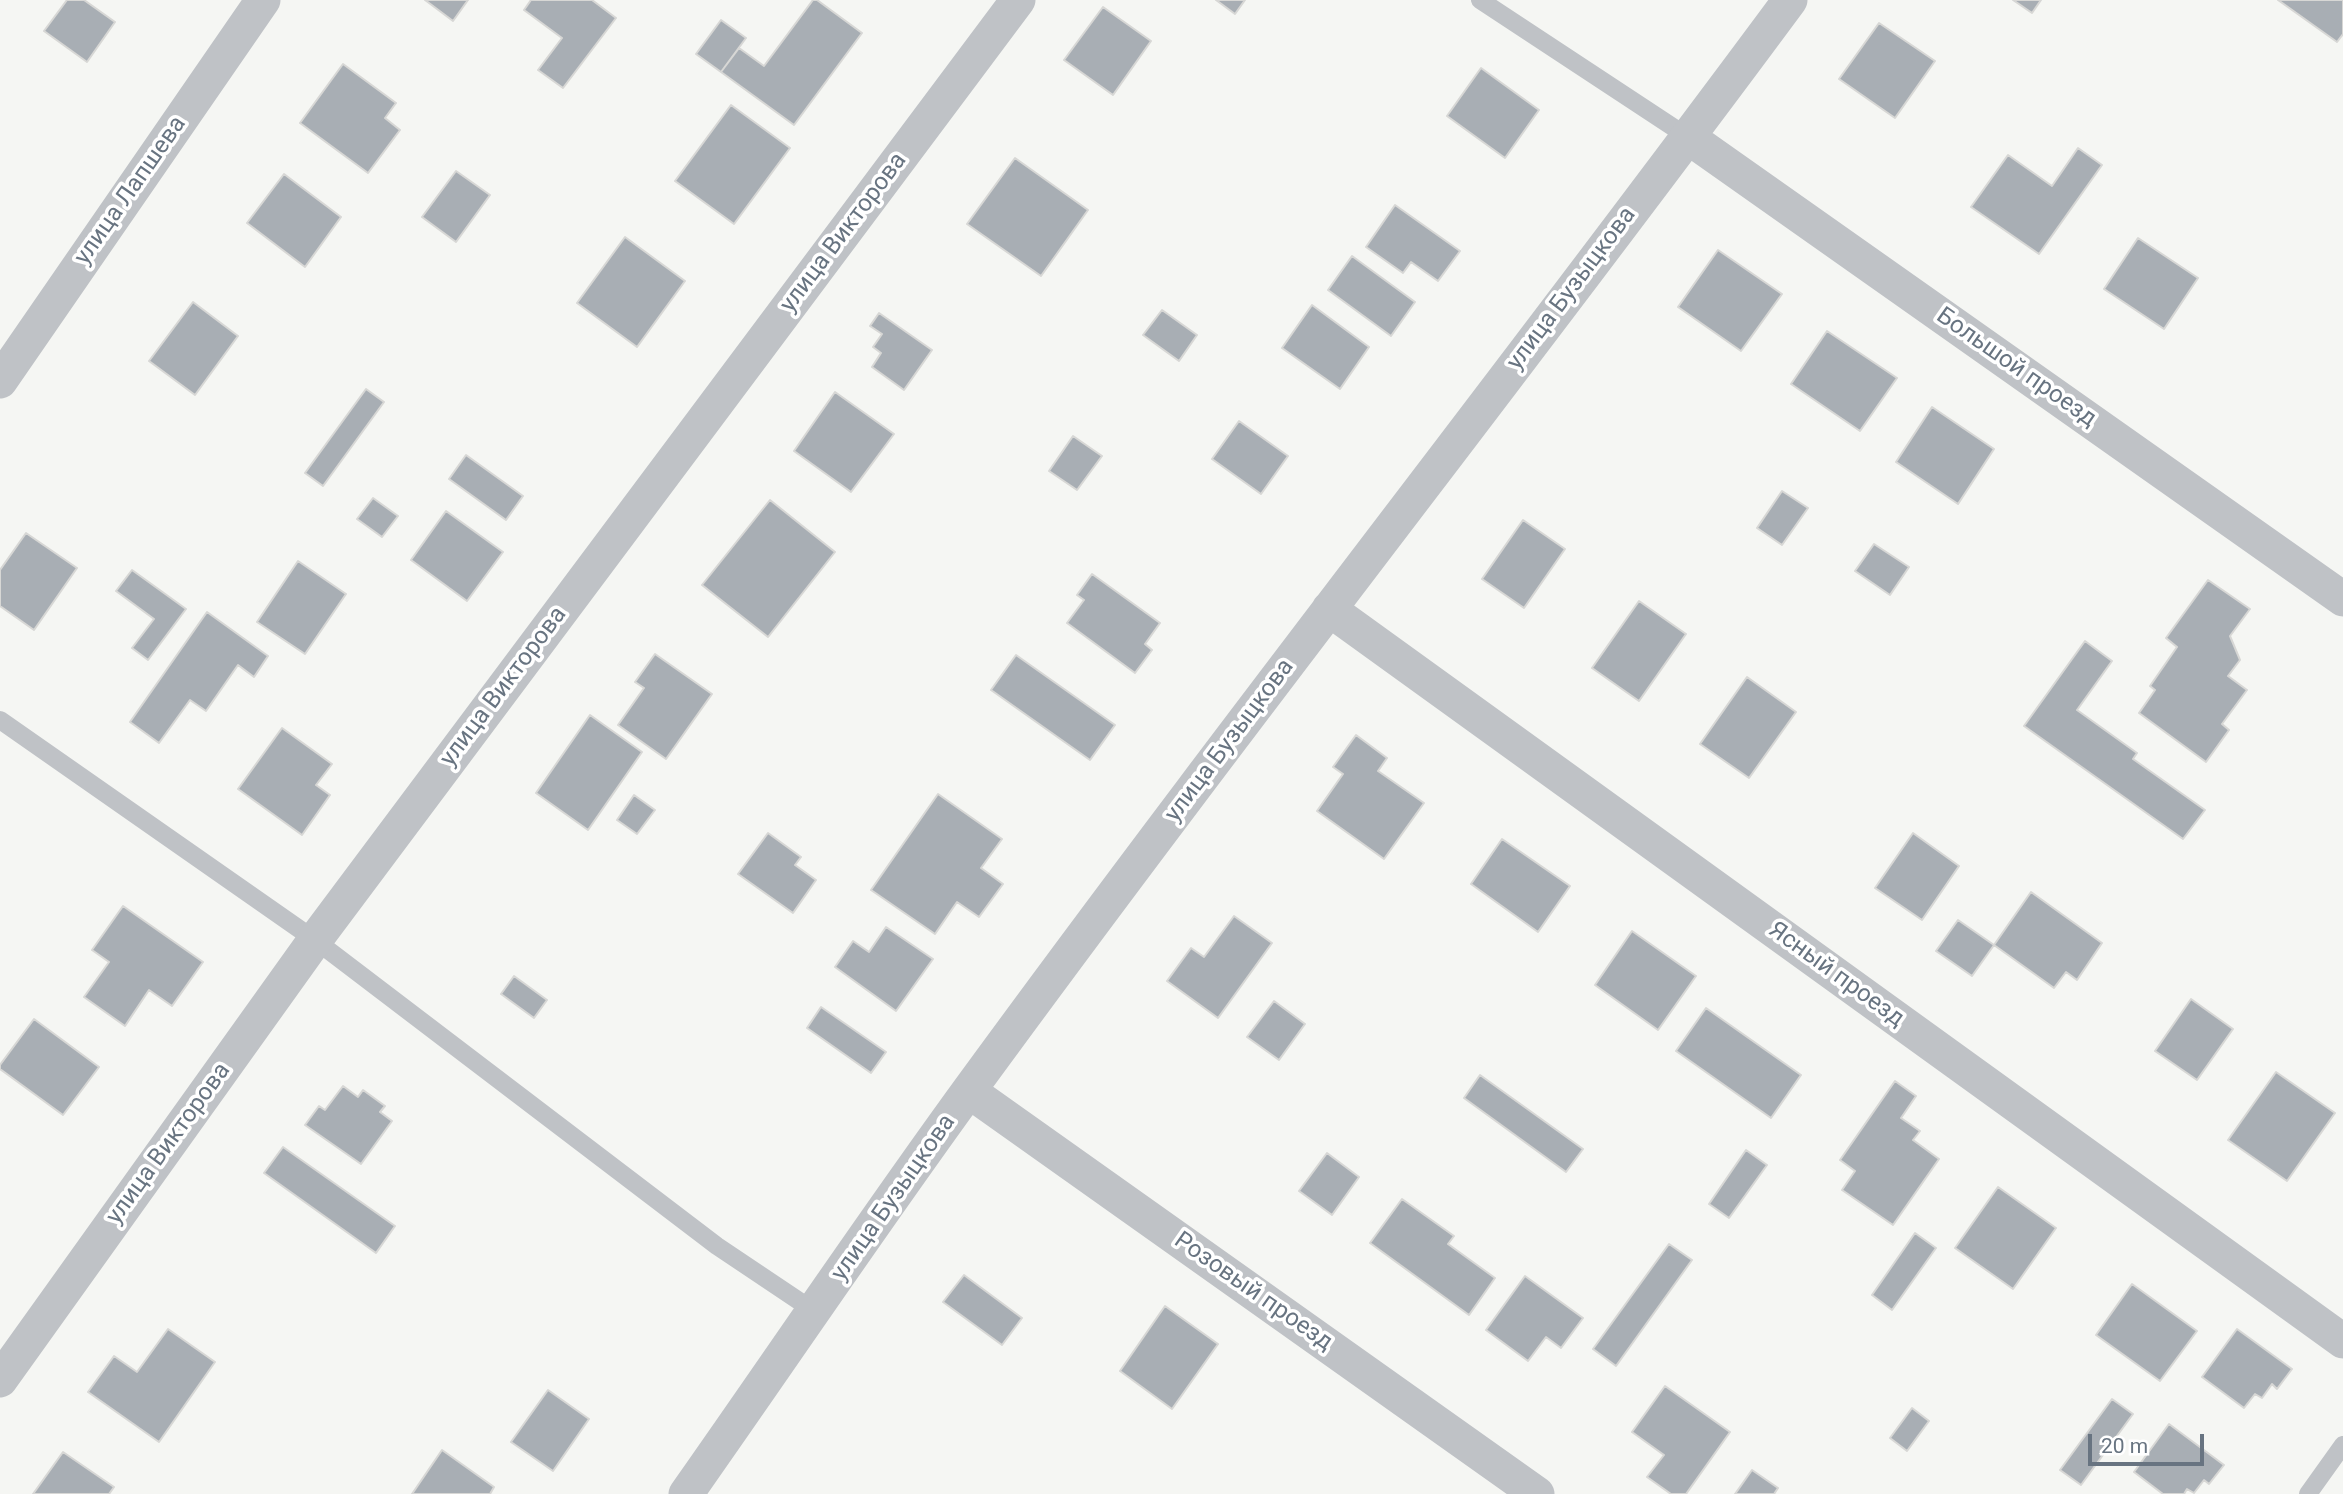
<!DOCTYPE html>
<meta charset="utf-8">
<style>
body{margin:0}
#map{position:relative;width:2343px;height:1494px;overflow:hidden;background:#f5f6f3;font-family:Roboto,sans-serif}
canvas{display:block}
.scale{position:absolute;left:2088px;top:1434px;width:116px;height:32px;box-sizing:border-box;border:4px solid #687481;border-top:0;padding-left:9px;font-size:21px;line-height:24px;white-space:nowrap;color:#687481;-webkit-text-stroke:5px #fff;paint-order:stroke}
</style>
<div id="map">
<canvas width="2343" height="1494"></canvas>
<div class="scale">20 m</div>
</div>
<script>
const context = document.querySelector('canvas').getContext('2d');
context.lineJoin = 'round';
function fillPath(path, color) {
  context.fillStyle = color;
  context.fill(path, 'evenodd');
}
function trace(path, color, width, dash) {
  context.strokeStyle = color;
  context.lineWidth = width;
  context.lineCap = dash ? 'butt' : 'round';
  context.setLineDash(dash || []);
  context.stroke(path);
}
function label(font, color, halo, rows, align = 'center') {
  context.font = font + ' Roboto,sans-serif';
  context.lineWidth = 7;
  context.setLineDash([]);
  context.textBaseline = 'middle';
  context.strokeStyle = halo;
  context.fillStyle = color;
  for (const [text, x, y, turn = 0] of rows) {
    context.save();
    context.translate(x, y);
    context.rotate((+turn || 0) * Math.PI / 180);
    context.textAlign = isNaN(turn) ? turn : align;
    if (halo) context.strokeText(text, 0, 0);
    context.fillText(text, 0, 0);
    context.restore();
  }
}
const building = new Path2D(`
 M 67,0 L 84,0 L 115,22 L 87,62 L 44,31 Z
 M 425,0 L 468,0 L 453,21 Z
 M 531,0 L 592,0 L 616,18 L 563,88 L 538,70 L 562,38 L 524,10 Z
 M 813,0 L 817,0 L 862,33 L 794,125 L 721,72 L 739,48 L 764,66 Z
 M 1216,0 L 1245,0 L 1235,14 Z
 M 2013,0 L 2041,0 L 2032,13 Z
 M 2278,0 L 2343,0 L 2343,34 L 2337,42 Z
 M 1103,7 L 1151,41 L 1113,95 L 1064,60 Z
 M 721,20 L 746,38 L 721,72 L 696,54 Z
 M 1879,23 L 1935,61 L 1895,118 L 1839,79 Z
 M 343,64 L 396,103 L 385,118 L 400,130 L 368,173 L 300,123 Z
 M 1481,68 L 1539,110 L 1505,158 L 1447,116 Z
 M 731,105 L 790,148 L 734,224 L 675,181 Z
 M 2078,148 L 2102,165 L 2039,254 L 1971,207 L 2008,155 L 2052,186 Z
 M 1015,158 L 1088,210 L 1041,276 L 967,224 Z
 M 456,171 L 490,195 L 456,242 L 422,217 Z
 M 284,174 L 341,217 L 305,267 L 247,223 Z
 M 1395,205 L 1460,251 L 1438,281 L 1411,262 L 1403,273 L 1366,247 Z
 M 625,237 L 685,281 L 637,347 L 577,303 Z
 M 2138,238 L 2198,278 L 2164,329 L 2104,289 Z
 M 1718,250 L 1782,294 L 1741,351 L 1678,307 Z
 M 1352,256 L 1415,302 L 1391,336 L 1328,290 Z
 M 193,302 L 238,336 L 195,395 L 149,361 Z
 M 1312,305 L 1369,347 L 1340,389 L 1282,348 Z
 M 1162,310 L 1197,335 L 1179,361 L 1143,335 Z
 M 879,313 L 932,350 L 904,390 L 872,367 L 881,353 L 873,347 L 882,334 L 870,326 Z
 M 1827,331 L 1897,378 L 1860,431 L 1791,384 Z
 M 366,389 L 384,402 L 323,486 L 305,473 Z
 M 835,392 L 894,434 L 851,492 L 794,451 Z
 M 1932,407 L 1994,449 L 1958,504 L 1896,462 Z
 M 1239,421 L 1288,456 L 1261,494 L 1212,459 Z
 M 1073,436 L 1102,456 L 1077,490 L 1049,471 Z
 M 466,455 L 523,496 L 506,520 L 449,479 Z
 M 1782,491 L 1808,508 L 1782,545 L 1757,528 Z
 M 373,498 L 398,516 L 382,537 L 357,519 Z
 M 770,500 L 835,552 L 768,637 L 702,585 Z
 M 446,511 L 503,552 L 467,601 L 411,560 Z
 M 1523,520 L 1565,549 L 1524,608 L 1482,579 Z
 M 26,533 L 77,568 L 34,630 L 0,606 L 0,570 Z
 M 1874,544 L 1909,567 L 1890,595 L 1855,571 Z
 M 298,561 L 346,594 L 305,654 L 257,622 Z
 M 132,570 L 186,609 L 148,660 L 132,648 L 154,619 L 116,591 Z
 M 1092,574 L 1160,623 L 1145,644 L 1152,650 L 1135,673 L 1067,623 L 1084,600 L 1077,595 Z
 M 2208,580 L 2250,609 L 2230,636 L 2240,660 L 2228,676 L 2247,690 L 2222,724 L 2229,730 L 2206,762 L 2139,713 L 2155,690 L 2150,686 L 2177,647 L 2166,638 Z
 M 1639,601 L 1686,634 L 1639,701 L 1592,668 Z
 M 207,612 L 268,656 L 254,677 L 238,665 L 206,711 L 190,700 L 159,743 L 130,722 Z
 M 2085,641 L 2112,661 L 2077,710 L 2137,753 L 2133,759 L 2205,810 L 2183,839 L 2024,726 Z
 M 655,654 L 712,694 L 666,759 L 618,725 L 644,688 L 635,682 Z
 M 1016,655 L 1115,725 L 1090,760 L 991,690 Z
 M 1747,677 L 1796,712 L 1749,778 L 1700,744 Z
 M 590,715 L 642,752 L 588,830 L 536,793 Z
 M 282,728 L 332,764 L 316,785 L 330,795 L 302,835 L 238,789 Z
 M 1356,735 L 1387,758 L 1378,771 L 1424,803 L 1384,859 L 1317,811 L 1343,774 L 1333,767 Z
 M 938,794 L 1002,839 L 981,868 L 1003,884 L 979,917 L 957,902 L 935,934 L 871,890 Z
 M 634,795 L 655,810 L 637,834 L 617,820 Z
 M 768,833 L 801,857 L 795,865 L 816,880 L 793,913 L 738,874 Z
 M 1913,833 L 1959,866 L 1922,920 L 1875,888 Z
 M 1502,839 L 1570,886 L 1538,932 L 1471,884 Z
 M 2031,892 L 2102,943 L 2077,980 L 2066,972 L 2054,988 L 1994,945 Z
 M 123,906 L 203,962 L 172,1006 L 149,990 L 125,1026 L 84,997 L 109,962 L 92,950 Z
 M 1234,916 L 1272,943 L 1218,1018 L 1167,981 L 1191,948 L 1204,957 Z
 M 1958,920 L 1994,945 L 1972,976 L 1936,951 Z
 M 886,927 L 933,959 L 896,1011 L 835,967 L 853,941 L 869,952 Z
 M 1632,931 L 1696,976 L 1658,1030 L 1595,985 Z
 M 514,976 L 547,1000 L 534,1018 L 501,994 Z
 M 2191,999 L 2233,1029 L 2197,1080 L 2155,1051 Z
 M 1274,1001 L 1305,1024 L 1279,1060 L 1247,1037 Z
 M 821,1007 L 886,1052 L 871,1073 L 807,1028 Z
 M 1706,1008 L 1801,1075 L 1771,1118 L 1676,1051 Z
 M 34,1019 L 99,1067 L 63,1115 L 0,1069 L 0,1065 Z
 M 2276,1072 L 2335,1113 L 2287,1181 L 2228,1140 Z
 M 1480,1075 L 1583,1149 L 1566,1172 L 1464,1098 Z
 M 1895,1081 L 1916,1096 L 1901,1118 L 1920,1131 L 1913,1140 L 1939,1159 L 1893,1225 L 1842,1190 L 1855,1171 L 1840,1160 Z
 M 343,1086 L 358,1097 L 363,1090 L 385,1106 L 380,1112 L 392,1121 L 361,1164 L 305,1125 L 319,1106 L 325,1110 Z
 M 283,1147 L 395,1226 L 376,1253 L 264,1173 Z
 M 1746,1150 L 1767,1165 L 1729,1218 L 1709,1204 Z
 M 1327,1153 L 1359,1177 L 1332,1215 L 1299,1191 Z
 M 1998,1187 L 2056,1228 L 2013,1289 L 1955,1248 Z
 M 1402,1199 L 1454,1236 L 1448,1244 L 1495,1278 L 1469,1315 L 1370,1243 Z
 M 1915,1233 L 1936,1248 L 1892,1310 L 1872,1295 Z
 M 1669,1244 L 1692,1260 L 1616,1366 L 1593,1349 Z
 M 964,1275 L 1022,1318 L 1002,1345 L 943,1302 Z
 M 1525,1276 L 1583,1318 L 1561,1348 L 1546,1337 L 1528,1361 L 1486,1330 Z
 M 2132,1284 L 2197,1331 L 2160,1381 L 2096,1335 Z
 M 1165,1306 L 1218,1344 L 1172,1409 L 1120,1371 Z
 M 168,1329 L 215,1362 L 159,1442 L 88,1392 L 114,1356 L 137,1372 Z
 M 2237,1329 L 2292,1369 L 2277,1389 L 2272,1384 L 2262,1398 L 2255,1394 L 2244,1408 L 2202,1377 Z
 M 1665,1386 L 1730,1432 L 1686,1494 L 1671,1494 L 1647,1477 L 1664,1455 L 1632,1432 Z
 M 548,1390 L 589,1419 L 553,1471 L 511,1442 Z
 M 2112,1399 L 2133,1414 L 2081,1485 L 2060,1470 Z
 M 1912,1408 L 1929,1421 L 1907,1451 L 1890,1438 Z
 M 2169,1424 L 2224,1465 L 2209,1484 L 2204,1480 L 2194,1493 L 2187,1489 L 2184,1494 L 2163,1494 L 2134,1472 Z
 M 442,1450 L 494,1487 L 490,1494 L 412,1494 Z
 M 63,1452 L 114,1487 L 109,1494 L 33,1494 Z
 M 1752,1470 L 1778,1488 L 1774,1494 L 1735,1494 Z`);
const lane = new Path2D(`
 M 1480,0 L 1688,137
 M 0,720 L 315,940 L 717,1246 L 814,1311
 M 2308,1494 L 2343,1445`);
const street = new Path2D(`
 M 1688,137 L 2343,599
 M 0,381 L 263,0
 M 1329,609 L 2343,1341
 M 969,1091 L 1537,1494
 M 0,1380 L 315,940 L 1018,0
 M 686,1494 C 781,1359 873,1222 970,1089 C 1238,722 1520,365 1790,0`);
const streetNames = [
 ["улица Лапшева",131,191,-55],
 ["улица Викторова",844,233,-53],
 ["улица Бузыцкова",1572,289,-53],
 ["Большой проезд",2016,368,35],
 ["улица Викторова",504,687,-53],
 ["улица Бузыцкова",1230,741,-53],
 ["Ясный проезд",1836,975,36],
 ["улица Викторова",169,1144,-54],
 ["улица Бузыцкова",894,1198,-55],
 ["Розовый проезд",1253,1292,35]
];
fillPath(building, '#a8aeb4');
trace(building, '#d7d7d5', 2);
trace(lane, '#bfc2c6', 18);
trace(street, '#bfc2c6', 35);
label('24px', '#687481', '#fff', streetNames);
</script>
